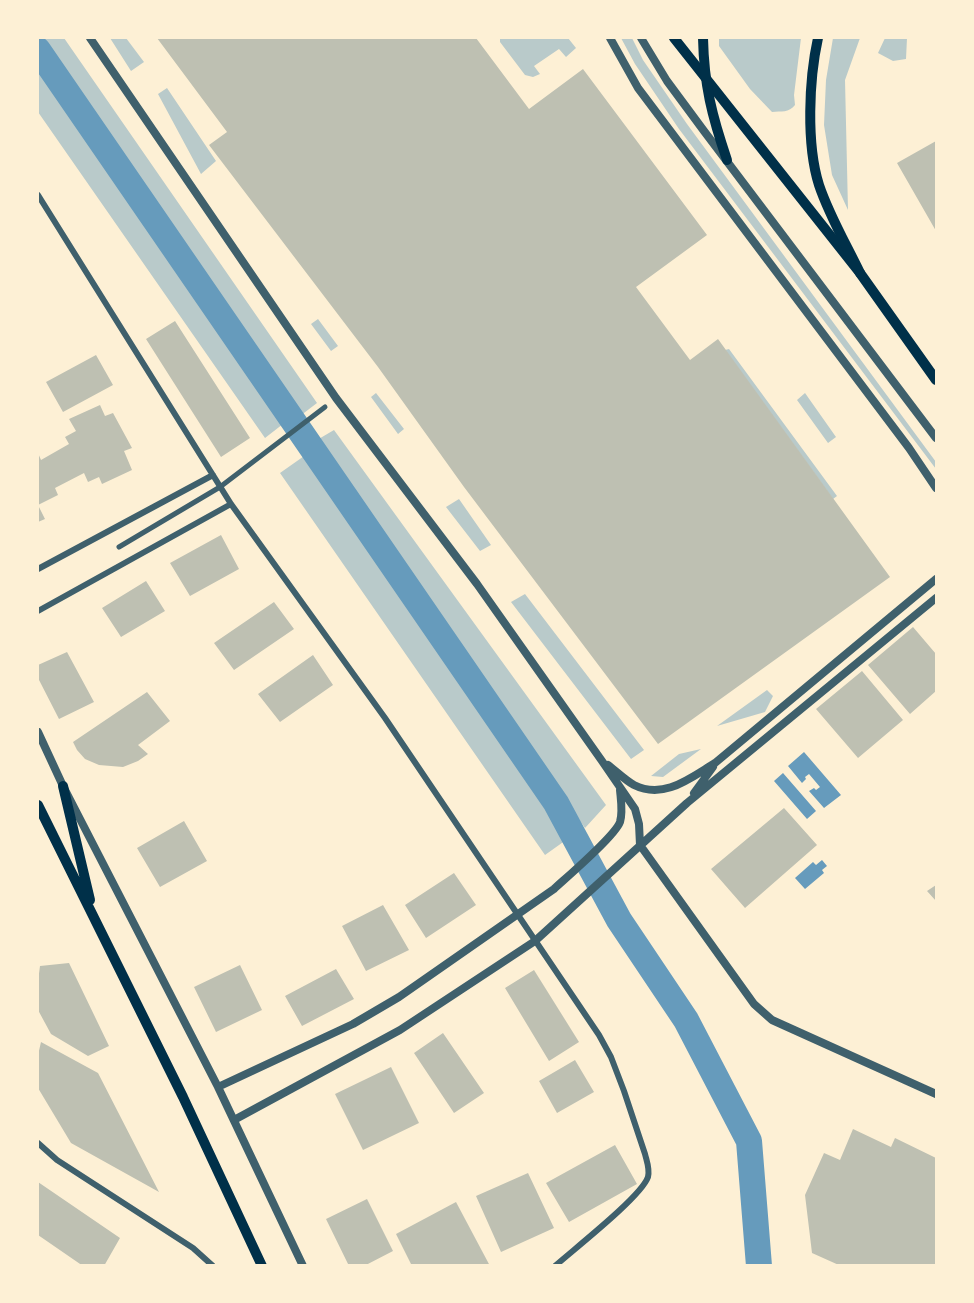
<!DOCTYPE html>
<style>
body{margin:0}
#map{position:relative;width:974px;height:1303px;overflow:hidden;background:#fdf0d5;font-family:"Alegreya Sans",sans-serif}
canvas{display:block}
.frame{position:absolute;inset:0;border:39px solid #fdf0d5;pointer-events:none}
</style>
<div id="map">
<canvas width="974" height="1303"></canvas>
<div class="frame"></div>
</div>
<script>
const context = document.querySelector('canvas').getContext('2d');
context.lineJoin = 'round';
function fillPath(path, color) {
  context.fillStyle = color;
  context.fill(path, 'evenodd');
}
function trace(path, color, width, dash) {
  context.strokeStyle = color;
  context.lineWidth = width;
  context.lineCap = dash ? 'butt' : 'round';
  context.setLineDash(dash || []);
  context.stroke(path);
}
const green = new Path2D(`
 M 40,38 L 64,38 L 317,403 L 300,416 Z
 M 110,38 L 126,38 L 144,62 L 131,71 Z
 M 500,38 L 568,38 L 576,48 L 566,57 L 559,49 L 534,66 L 540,74 L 533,77 L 525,75 L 500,42 Z
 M 621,38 L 632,38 L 643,60 L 687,124 L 936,462 L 936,469 L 679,129 L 635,64 Z
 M 719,38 L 801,38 L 794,95 L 795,105 C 789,113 781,111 772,112 L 750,89 L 719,46 Z
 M 833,38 L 860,38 L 845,80 L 848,210 L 832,175 L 824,125 L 826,80 Z
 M 885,38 L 907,38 L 906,59 L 893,61 L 878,53 Z
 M 38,65 L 283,424 L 265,438 L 38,112 Z
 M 167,88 L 216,161 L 201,174 L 158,94 Z
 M 318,319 L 338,346 L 331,351 L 311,324 Z
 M 729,349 L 837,496 L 833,499 L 725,350 Z
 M 376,393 L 404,429 L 398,434 L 371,397 Z
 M 805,393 L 836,437 L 828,443 L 797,400 Z
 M 334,430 L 606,805 L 585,828 L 317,440 Z
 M 307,454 L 566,840 L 545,855 L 280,473 Z
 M 459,499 L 491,545 L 480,551 L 446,507 Z
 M 525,594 L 644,750 L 631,759 L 511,602 Z
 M 767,690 L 773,696 L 765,712 L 717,726 Z
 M 701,749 L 663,777 L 651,776 L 679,754 Z`);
const water = new Path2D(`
 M 804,752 L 841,795 L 824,808 L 809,791 L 814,788 L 816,790 L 820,787 L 809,774 L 805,777 L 806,779 L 802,783 L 788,766 Z
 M 783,773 L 816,811 L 807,819 L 774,781 Z
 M 822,860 L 827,866 L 822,870 L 824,873 L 805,889 L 795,878 L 813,862 L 816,865 Z`);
const river = new Path2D(`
 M 38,50 L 556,803 L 619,920 L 686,1020 L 749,1141 L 759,1266`);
const building = new Path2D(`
 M 157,38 L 476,38 L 529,109 L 583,69 L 707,235 L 636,287 L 690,360 L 718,339 L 890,577 L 658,744 L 464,487 L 378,367 L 209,145 L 227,132 Z
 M 936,141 L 936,231 L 897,163 Z
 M 175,321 L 250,438 L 221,457 L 146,339 Z
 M 96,355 L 113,385 L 63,412 L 46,382 Z
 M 100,405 L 105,416 L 113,413 L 132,448 L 124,451 L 132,470 L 102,484 L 99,477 L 88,482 L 84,473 L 55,488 L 58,495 L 38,505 L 45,519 L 38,522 L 38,453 L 41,460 L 69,444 L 65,437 L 76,431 L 69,419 Z
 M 221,535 L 239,569 L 190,596 L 170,563 Z
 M 146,581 L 165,611 L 121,637 L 102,608 Z
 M 274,602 L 294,629 L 234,670 L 214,643 Z
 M 913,627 L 936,654 L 936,691 L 910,714 L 868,665 Z
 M 67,652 L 94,702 L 59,719 L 38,678 L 38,665 Z
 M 313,655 L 333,685 L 280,722 L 258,694 Z
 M 862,671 L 903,720 L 858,758 L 816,709 Z
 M 147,692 L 170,721 L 138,745 L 148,754 L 138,761 L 123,767 L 99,765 L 85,759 L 77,750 L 73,742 Z
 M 784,808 L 817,845 L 745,908 L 711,869 Z
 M 184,821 L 207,861 L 160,887 L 137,848 Z
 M 454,873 L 476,905 L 426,938 L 405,905 Z
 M 936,885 L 936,901 L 927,891 Z
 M 383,905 L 409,950 L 366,971 L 342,926 Z
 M 69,963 L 109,1046 L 88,1056 L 51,1034 L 38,1010 L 38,981 L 40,966 Z
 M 240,965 L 262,1010 L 216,1032 L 194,987 Z
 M 336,969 L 354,999 L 302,1026 L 285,996 Z
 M 534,970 L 579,1042 L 549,1061 L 505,988 Z
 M 443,1033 L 484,1093 L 454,1113 L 414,1053 Z
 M 41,1042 L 98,1073 L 159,1192 L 71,1143 L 38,1088 L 38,1055 Z
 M 575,1060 L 594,1092 L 557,1113 L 539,1081 Z
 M 391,1067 L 419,1123 L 363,1150 L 335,1094 Z
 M 853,1129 L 891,1147 L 895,1138 L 936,1158 L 936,1266 L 841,1266 L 812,1253 L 805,1195 L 824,1153 L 840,1160 Z
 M 615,1145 L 637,1184 L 569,1222 L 546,1183 Z
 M 528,1173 L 554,1228 L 501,1252 L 476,1196 Z
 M 38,1182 L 120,1238 L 104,1266 L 83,1266 L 38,1235 Z
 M 367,1199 L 393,1251 L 364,1266 L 349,1266 L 326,1219 Z
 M 456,1202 L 490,1266 L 412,1266 L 396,1234 Z`);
const pedestrian = new Path2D(`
 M 119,547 L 220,487 L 325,407`);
const minor = new Path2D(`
 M 38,195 L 231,504 L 385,718 L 599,1035 L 611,1057 L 624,1091 L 645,1154 C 647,1162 650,1169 648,1177 C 641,1197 574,1249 555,1266
 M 38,569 L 213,475
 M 38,611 L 231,504
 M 38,1143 L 57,1160 L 193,1248 L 213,1266`);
const tertiary = new Path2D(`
 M 90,38 L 336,398 L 477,584 L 602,761 L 635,809 L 639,824 L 640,845 L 754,1004 L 772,1020 L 936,1094
 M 610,38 L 638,88 L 909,448 L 936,488
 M 641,38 L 667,81 L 704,131 L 936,438
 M 38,732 L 63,786 L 218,1087 L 303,1266
 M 608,765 C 616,771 625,780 634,785 C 664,800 690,778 715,763 L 936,579
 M 694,793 L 713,767
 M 218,1087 L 353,1024 L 399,997 L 554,889 C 567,877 615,836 620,822 C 623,812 621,801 620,790
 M 234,1120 L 400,1030 L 535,941 L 687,803 L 936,598`);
const primary = new Path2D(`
 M 674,38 L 860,273 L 936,380
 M 63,786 L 90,900
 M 38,805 L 183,1097 L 262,1266`);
const trunk = new Path2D(`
 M 703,38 C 704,85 712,116 727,160
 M 818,38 C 809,79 806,144 819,185 C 829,215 846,244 860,273`);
fillPath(green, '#b9caca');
fillPath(water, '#669bbc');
trace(river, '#669bbc', 26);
fillPath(building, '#bec0b2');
trace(pedestrian, '#3f606c', 5);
trace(minor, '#3f606c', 6);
trace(tertiary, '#3f606c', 8);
trace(primary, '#003049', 10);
trace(trunk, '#003049', 10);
</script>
